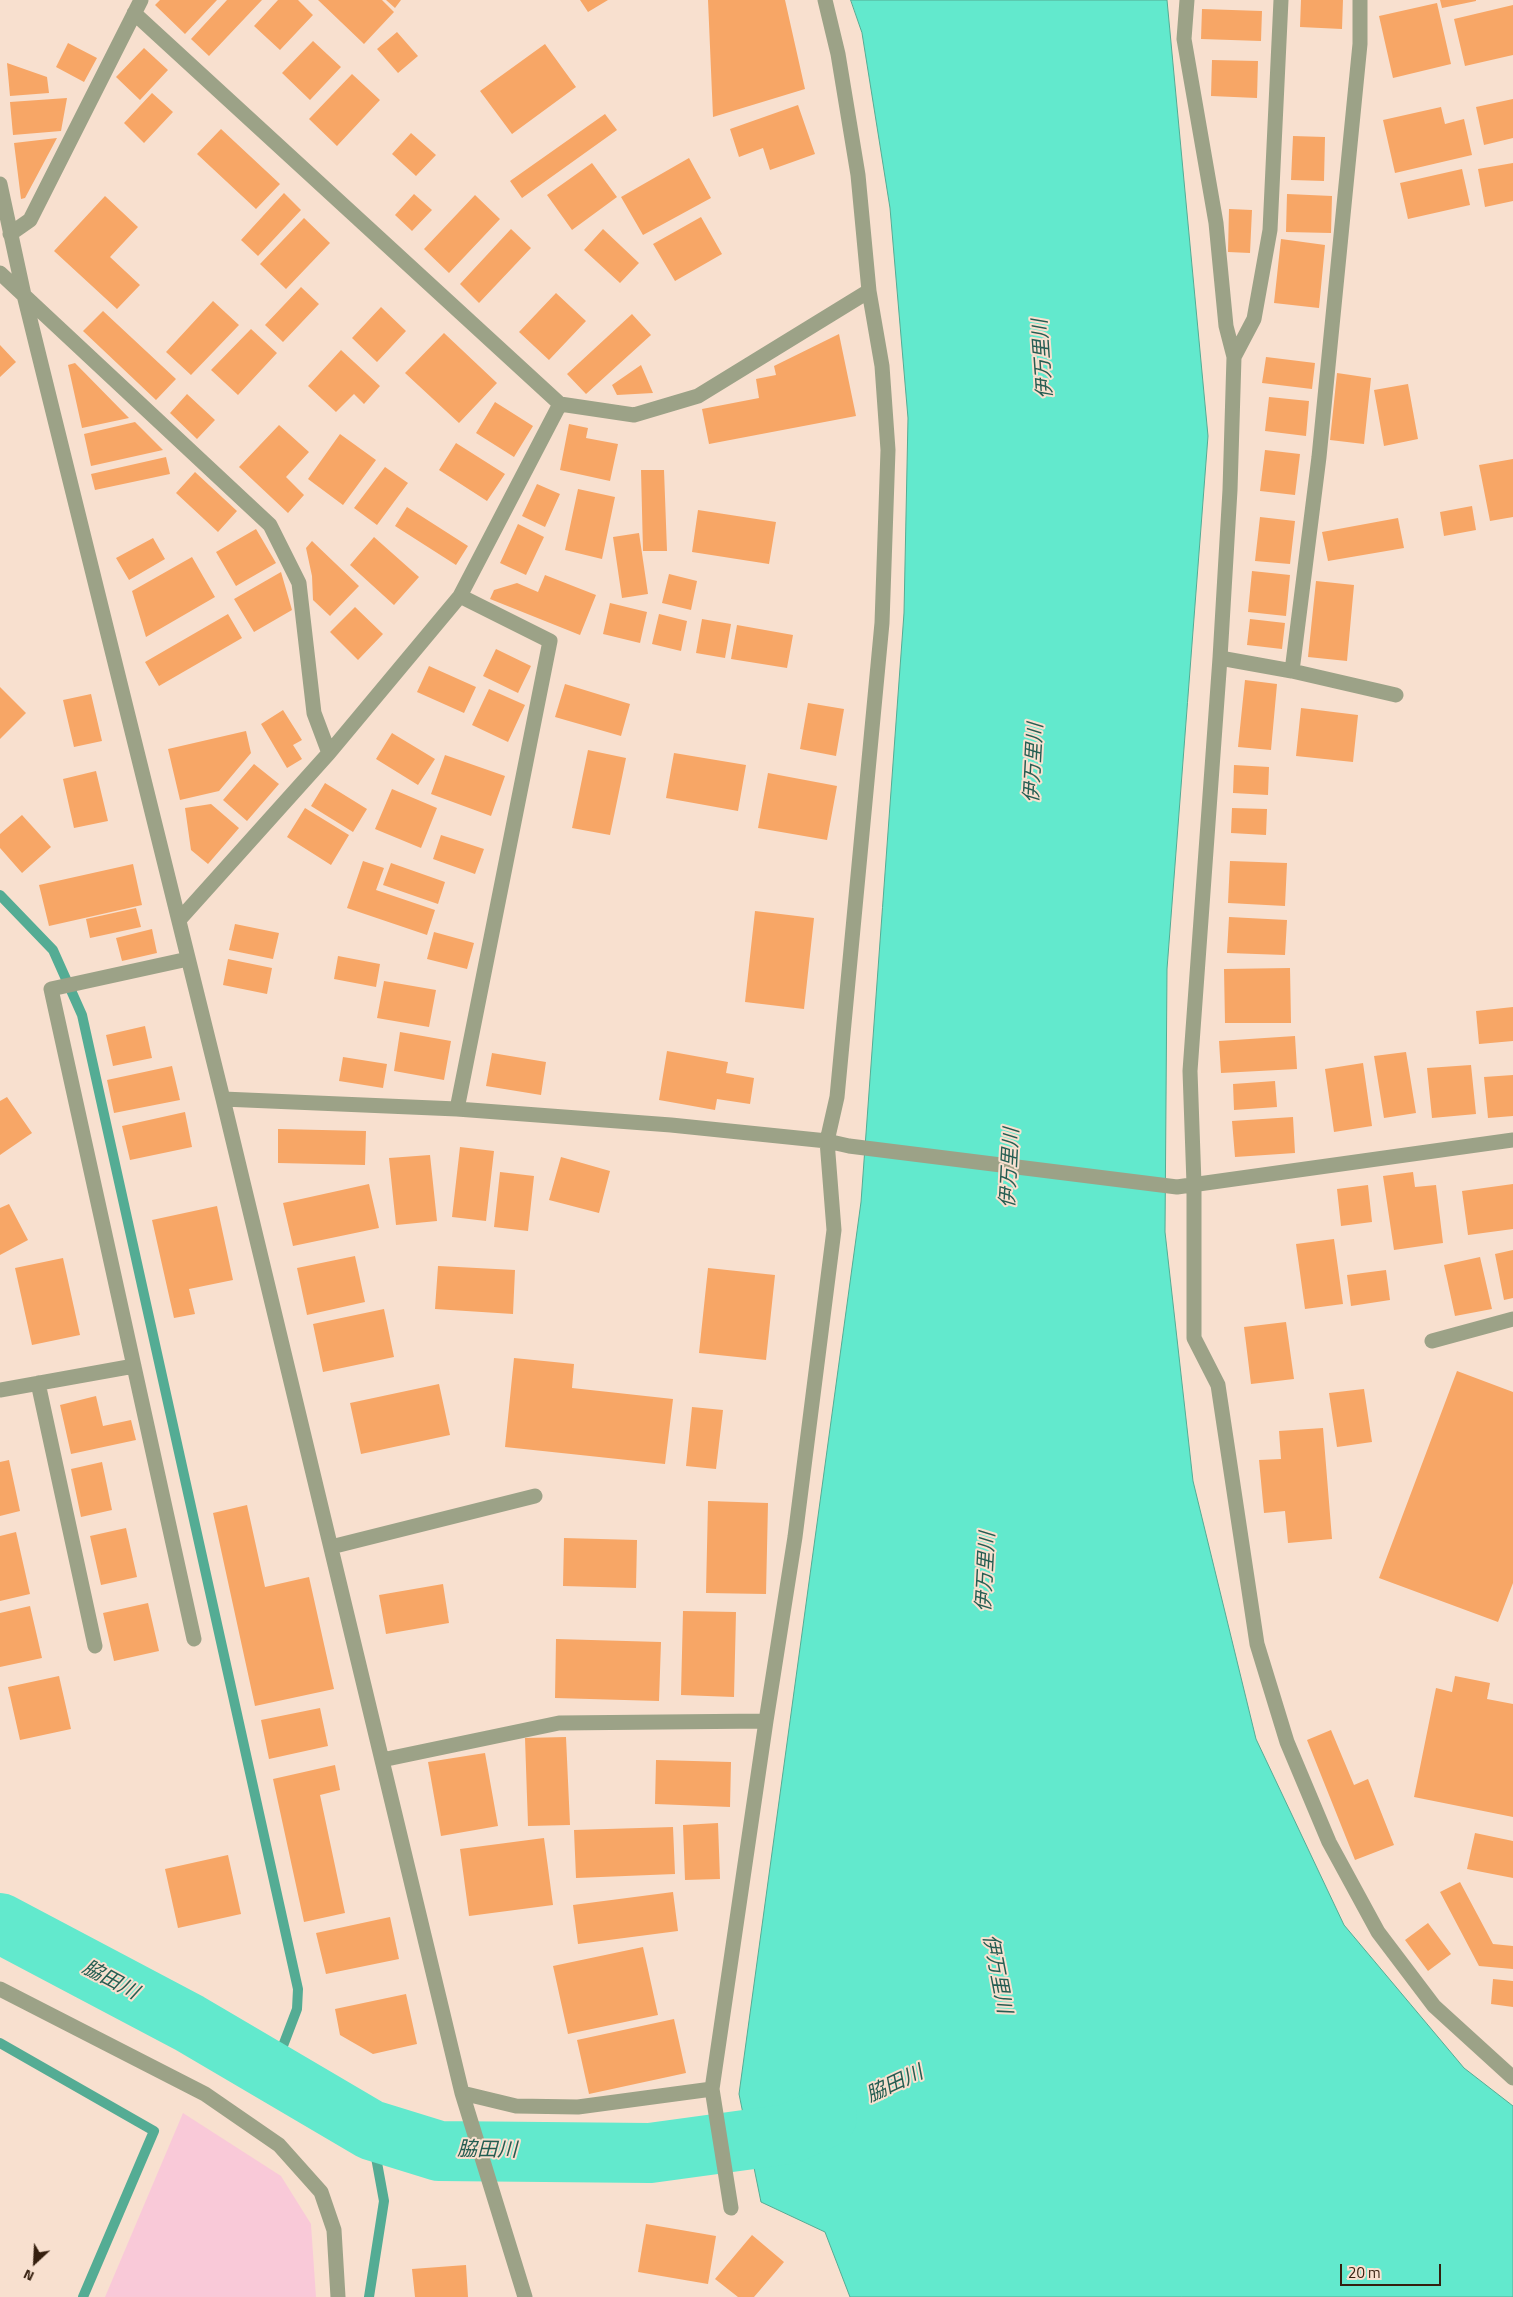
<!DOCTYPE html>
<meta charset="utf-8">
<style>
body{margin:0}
#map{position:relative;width:1513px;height:2297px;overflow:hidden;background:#f8e0cf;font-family:"Titillium Web",sans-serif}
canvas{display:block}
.north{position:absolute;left:10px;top:2237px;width:50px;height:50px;-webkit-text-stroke:4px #f8e0cf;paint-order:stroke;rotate:205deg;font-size:14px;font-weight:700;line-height:20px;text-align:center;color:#351f0e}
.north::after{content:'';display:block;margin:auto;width:18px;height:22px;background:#351f0e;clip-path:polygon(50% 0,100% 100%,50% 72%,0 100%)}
.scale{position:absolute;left:1340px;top:2264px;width:101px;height:22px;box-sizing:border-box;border:2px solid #351f0e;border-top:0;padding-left:6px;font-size:15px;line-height:18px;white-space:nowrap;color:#351f0e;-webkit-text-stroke:4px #f8e0cf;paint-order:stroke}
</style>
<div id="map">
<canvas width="1513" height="2297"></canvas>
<div class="north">N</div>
<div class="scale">20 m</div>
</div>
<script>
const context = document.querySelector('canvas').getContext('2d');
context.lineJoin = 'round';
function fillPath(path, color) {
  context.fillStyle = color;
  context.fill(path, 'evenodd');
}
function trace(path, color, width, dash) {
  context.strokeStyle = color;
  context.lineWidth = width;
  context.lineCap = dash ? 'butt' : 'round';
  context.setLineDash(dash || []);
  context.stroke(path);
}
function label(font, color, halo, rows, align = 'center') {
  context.font = font + ' "Titillium Web","Noto Sans JP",sans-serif';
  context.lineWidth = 4;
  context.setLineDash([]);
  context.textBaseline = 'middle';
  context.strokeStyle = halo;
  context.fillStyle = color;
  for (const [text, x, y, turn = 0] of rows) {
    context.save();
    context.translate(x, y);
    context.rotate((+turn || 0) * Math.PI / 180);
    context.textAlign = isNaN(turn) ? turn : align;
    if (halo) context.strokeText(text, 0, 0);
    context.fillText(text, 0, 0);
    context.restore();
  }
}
const green = new Path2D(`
 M 183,2113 L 281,2176 L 311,2224 L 316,2297 L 105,2297 Z`);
const water = new Path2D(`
 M 851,0 L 1167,0 L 1208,436 L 1167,969 L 1165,1232 L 1193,1481 L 1256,1739 L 1344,1925 L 1464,2068 L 1513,2106 L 1513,2297 L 850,2297 L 825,2232 L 761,2202 L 739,2094 L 861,1202 L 904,613 L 908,418 L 890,208 L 862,33 Z`);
const stream = new Path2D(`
 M 0,895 L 53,950 L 82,1015 L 298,1989 L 297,2009 L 273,2072
 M 0,2043 L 154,2131 L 83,2297
 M 369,2297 L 384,2201 L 371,2130`);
const river = new Path2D(`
 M 0,1923 L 189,2023 L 371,2130 L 439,2151 L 650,2153 L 789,2134 L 827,2117`);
const building = new Path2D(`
 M 160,0 L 217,0 L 185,34 L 155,5 Z
 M 227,0 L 262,0 L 209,56 L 191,39 Z
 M 278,0 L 298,0 L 313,15 L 280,50 L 254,26 Z
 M 318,0 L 382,0 L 394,12 L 364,44 Z
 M 386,0 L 401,0 L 395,8 Z
 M 580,0 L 608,0 L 588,12 Z
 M 708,0 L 785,0 L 805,89 L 713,117 Z
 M 1301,0 L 1343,0 L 1342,29 L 1300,27 Z
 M 1440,0 L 1476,0 L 1476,1 L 1442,8 Z
 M 1437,3 L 1451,64 L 1393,78 L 1379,16 Z
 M 1513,5 L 1513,55 L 1465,66 L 1454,19 Z
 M 1202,9 L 1262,11 L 1261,41 L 1201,39 Z
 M 397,32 L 418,56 L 398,73 L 377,49 Z
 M 313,41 L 341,67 L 310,100 L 282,73 Z
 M 68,43 L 97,58 L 84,82 L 56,67 Z
 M 545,44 L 576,87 L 512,134 L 480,91 Z
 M 144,48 L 168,70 L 140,100 L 116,77 Z
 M 1212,60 L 1258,61 L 1257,98 L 1211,96 Z
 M 7,63 L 47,77 L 49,93 L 10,96 Z
 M 352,74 L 380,100 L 337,146 L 309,119 Z
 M 152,93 L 173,112 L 144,143 L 124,123 Z
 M 67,98 L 61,131 L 13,135 L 10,102 Z
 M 1513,99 L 1513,138 L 1484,145 L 1476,107 Z
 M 798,105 L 815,154 L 770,170 L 763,148 L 739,157 L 730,129 Z
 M 1441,107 L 1445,124 L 1464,119 L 1472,155 L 1395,173 L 1383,120 Z
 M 605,114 L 617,130 L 522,198 L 510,181 Z
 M 221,129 L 280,184 L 256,209 L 197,154 Z
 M 411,133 L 436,155 L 416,176 L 392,154 Z
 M 1293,136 L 1325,137 L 1324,181 L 1291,180 Z
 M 57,138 L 25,198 L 21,199 L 14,143 Z
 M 689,158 L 711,198 L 643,235 L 621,197 Z
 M 592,163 L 617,197 L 572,230 L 547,195 Z
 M 1513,163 L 1513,201 L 1485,207 L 1478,169 Z
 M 1462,169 L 1470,205 L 1408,219 L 1400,183 Z
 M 284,193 L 301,210 L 258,256 L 241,240 Z
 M 414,194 L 432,210 L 412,231 L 395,215 Z
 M 1287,194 L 1332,196 L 1331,233 L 1286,232 Z
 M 475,195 L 500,219 L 449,273 L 424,249 Z
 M 105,196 L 138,227 L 110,257 L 140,285 L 117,309 L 54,251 Z
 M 1229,209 L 1252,210 L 1250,253 L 1228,252 Z
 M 701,217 L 722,254 L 675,281 L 653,244 Z
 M 304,218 L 330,243 L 286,289 L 260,264 Z
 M 511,229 L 531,248 L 479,303 L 460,284 Z
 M 603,229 L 639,263 L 620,283 L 584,250 Z
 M 1281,239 L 1325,245 L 1319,308 L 1274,303 Z
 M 301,287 L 319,304 L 283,342 L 265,325 Z
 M 556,293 L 586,321 L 549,360 L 519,332 Z
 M 213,301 L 239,325 L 191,375 L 166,352 Z
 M 381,307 L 406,331 L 377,362 L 352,338 Z
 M 103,311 L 176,379 L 156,400 L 83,331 Z
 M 632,314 L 651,335 L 586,394 L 567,374 Z
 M 251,329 L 277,353 L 238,395 L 211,370 Z
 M 444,333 L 497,383 L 459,423 L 405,373 Z
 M 839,334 L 856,416 L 709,444 L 702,409 L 759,398 L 756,379 L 776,375 L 774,366 Z
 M 0,345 L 16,362 L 0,377 Z
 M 341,350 L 380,386 L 364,404 L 354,394 L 336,412 L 308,386 Z
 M 1266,357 L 1315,363 L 1312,389 L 1262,383 Z
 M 75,363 L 129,418 L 82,428 L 68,365 Z
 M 641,365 L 653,393 L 617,395 L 612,385 Z
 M 1337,373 L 1371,378 L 1364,444 L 1330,440 Z
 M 1408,384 L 1418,439 L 1384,446 L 1374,390 Z
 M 187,394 L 215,420 L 197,439 L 170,413 Z
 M 1269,397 L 1309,401 L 1306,436 L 1265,431 Z
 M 495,402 L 533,426 L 514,457 L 476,433 Z
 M 135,422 L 163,450 L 91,466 L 84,434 Z
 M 569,424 L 588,428 L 586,438 L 618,444 L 610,481 L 560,470 Z
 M 279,425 L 309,452 L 286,477 L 304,495 L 288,513 L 239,467 Z
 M 340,434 L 376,460 L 343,505 L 308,479 Z
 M 456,443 L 505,474 L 487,501 L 439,470 Z
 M 1265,450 L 1300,454 L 1295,495 L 1260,491 Z
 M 166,457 L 170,474 L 95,490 L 91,474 Z
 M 1513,459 L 1513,517 L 1490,521 L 1479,465 Z
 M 385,467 L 408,483 L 377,525 L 354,508 Z
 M 641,470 L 664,470 L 667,551 L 643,551 Z
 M 195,472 L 237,511 L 218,532 L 176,493 Z
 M 537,484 L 560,494 L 545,527 L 522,516 Z
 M 578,489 L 615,497 L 602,559 L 565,550 Z
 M 1472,506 L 1476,530 L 1444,536 L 1440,512 Z
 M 407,507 L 468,546 L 456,565 L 395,526 Z
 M 698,510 L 776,522 L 769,564 L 692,552 Z
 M 1260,517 L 1295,521 L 1290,564 L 1255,561 Z
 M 1398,518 L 1404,548 L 1328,561 L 1322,532 Z
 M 518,524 L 544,537 L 526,575 L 500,563 Z
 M 256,529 L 276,563 L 236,586 L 216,552 Z
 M 639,533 L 648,594 L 622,598 L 613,537 Z
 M 374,537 L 419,577 L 394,605 L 350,565 Z
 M 153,538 L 165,559 L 129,580 L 116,558 Z
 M 312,541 L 359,586 L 330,616 L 313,600 L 312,576 L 306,548 Z
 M 192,557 L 215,597 L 146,637 L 132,591 Z
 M 1252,571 L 1290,575 L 1286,616 L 1248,612 Z
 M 281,572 L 292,610 L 254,632 L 234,599 Z
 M 669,574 L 697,581 L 691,610 L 662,603 Z
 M 545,575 L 596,595 L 580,635 L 490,599 L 494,590 L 517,583 L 538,592 Z
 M 1316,581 L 1354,585 L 1347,661 L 1308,657 Z
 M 610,603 L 647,612 L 640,643 L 603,634 Z
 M 355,607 L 383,634 L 358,660 L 330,632 Z
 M 228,614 L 242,638 L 159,686 L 145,662 Z
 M 659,614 L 687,621 L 681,651 L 652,644 Z
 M 702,619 L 731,624 L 725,658 L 696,653 Z
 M 1250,619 L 1285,623 L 1282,649 L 1247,645 Z
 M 737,625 L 793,635 L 787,668 L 731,659 Z
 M 496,649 L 531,666 L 518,693 L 483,676 Z
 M 429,666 L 476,687 L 464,713 L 417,692 Z
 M 1245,680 L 1277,684 L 1271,750 L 1238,747 Z
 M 565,684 L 630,704 L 621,736 L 555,717 Z
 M 0,687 L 26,713 L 0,739 Z
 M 489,689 L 525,705 L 508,742 L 472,725 Z
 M 91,694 L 102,741 L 74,747 L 63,700 Z
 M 808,703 L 844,709 L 836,756 L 800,749 Z
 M 1301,708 L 1358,715 L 1353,762 L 1296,756 Z
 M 283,710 L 302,740 L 293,745 L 302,759 L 287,768 L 261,724 Z
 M 246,731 L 251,753 L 219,791 L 180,800 L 168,749 Z
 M 392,733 L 435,759 L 418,785 L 376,759 Z
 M 588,750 L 626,758 L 610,835 L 572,828 Z
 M 674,753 L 746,765 L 738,811 L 666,798 Z
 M 445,755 L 505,776 L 491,816 L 431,794 Z
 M 254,764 L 279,784 L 247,821 L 223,800 Z
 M 1234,765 L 1269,767 L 1268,795 L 1233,793 Z
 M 96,771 L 108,821 L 74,828 L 63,779 Z
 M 768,773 L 837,786 L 827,840 L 758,828 Z
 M 325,783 L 367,809 L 353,832 L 311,806 Z
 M 392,789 L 437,808 L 421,848 L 375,829 Z
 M 211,804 L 239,828 L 208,864 L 191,850 L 185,808 Z
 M 305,808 L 349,835 L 331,865 L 287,837 Z
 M 1232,808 L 1267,809 L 1266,835 L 1231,833 Z
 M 22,815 L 51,847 L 22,873 L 0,848 L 0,834 Z
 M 441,835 L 484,849 L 475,874 L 433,859 Z
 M 363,861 L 384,868 L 376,890 L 435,910 L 427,935 L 347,908 Z
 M 1230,861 L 1287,863 L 1285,906 L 1228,903 Z
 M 391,863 L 445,882 L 438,904 L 383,885 Z
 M 133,864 L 142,905 L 49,926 L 39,885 Z
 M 136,908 L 141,927 L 90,938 L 86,919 Z
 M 755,911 L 814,918 L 804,1009 L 745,1002 Z
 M 1229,917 L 1287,920 L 1285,955 L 1227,953 Z
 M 235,924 L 279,933 L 273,959 L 229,950 Z
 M 152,929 L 157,953 L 122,961 L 116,938 Z
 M 434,932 L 474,943 L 467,969 L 427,959 Z
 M 338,956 L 380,964 L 376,987 L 334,979 Z
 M 228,959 L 272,968 L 267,994 L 223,985 Z
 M 1290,968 L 1291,1023 L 1225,1023 L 1224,969 Z
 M 384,981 L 436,990 L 429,1027 L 377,1018 Z
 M 1513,1007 L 1513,1041 L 1479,1044 L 1476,1011 Z
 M 145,1026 L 152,1058 L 113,1066 L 106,1035 Z
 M 400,1032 L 451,1041 L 444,1080 L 394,1071 Z
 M 1295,1036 L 1297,1069 L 1221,1073 L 1219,1041 Z
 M 667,1051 L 728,1062 L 726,1073 L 754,1078 L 750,1104 L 717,1099 L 715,1110 L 659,1100 Z
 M 1406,1052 L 1416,1113 L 1384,1118 L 1374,1056 Z
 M 492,1053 L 546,1062 L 541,1095 L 486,1086 Z
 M 343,1057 L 387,1064 L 383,1088 L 339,1081 Z
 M 1363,1063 L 1372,1126 L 1334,1132 L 1325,1069 Z
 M 1471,1065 L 1476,1114 L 1432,1118 L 1427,1068 Z
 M 172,1066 L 180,1100 L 114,1113 L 107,1080 Z
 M 1513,1075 L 1513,1116 L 1488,1118 L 1484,1077 Z
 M 1275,1081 L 1277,1107 L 1234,1110 L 1233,1084 Z
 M 7,1097 L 32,1133 L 0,1155 L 0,1101 Z
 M 185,1112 L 192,1147 L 130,1160 L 122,1126 Z
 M 1293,1117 L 1295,1153 L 1235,1157 L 1232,1121 Z
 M 278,1129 L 366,1131 L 365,1165 L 278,1163 Z
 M 460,1147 L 494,1151 L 486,1221 L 452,1217 Z
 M 430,1155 L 437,1221 L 396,1225 L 389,1158 Z
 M 561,1157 L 610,1171 L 599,1213 L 549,1200 Z
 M 500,1172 L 534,1176 L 528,1231 L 494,1227 Z
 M 1413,1172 L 1415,1187 L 1436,1185 L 1443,1243 L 1394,1250 L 1383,1176 Z
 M 369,1184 L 379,1228 L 293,1246 L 283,1203 Z
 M 1513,1184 L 1513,1229 L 1468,1235 L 1462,1191 Z
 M 1368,1185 L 1372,1222 L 1341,1226 L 1337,1189 Z
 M 9,1204 L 28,1240 L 0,1255 L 0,1208 Z
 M 217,1206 L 233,1280 L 189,1289 L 195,1314 L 174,1318 L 152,1220 Z
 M 1334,1239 L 1343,1304 L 1305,1309 L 1296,1244 Z
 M 1513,1250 L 1513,1298 L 1504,1300 L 1495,1254 Z
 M 355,1256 L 365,1302 L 307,1315 L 297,1268 Z
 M 1480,1257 L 1492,1309 L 1455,1316 L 1444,1265 Z
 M 63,1258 L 80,1335 L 32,1345 L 15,1268 Z
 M 438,1266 L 515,1270 L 513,1314 L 435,1309 Z
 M 708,1268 L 775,1275 L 766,1360 L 699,1353 Z
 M 1386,1270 L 1390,1300 L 1351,1306 L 1347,1275 Z
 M 384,1309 L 394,1357 L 323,1372 L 313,1324 Z
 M 1286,1322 L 1294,1379 L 1251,1384 L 1244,1327 Z
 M 514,1358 L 574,1364 L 572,1388 L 673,1399 L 665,1464 L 505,1447 Z
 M 1457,1371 L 1513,1392 L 1513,1583 L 1498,1622 L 1379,1578 Z
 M 439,1384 L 450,1435 L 361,1454 L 350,1403 Z
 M 1364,1389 L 1372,1442 L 1337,1447 L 1329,1393 Z
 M 96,1396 L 103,1426 L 131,1420 L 136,1440 L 71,1454 L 60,1405 Z
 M 692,1407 L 723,1410 L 716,1469 L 686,1466 Z
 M 1323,1428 L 1332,1539 L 1288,1543 L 1285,1511 L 1264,1513 L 1259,1460 L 1281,1459 L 1279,1431 Z
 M 9,1460 L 20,1511 L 0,1516 L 0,1462 Z
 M 102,1462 L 112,1510 L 81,1517 L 71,1469 Z
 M 708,1501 L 768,1503 L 766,1594 L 706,1593 Z
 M 247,1505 L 265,1587 L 309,1577 L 334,1689 L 255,1706 L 213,1513 Z
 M 126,1528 L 137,1577 L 101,1585 L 90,1536 Z
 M 16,1532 L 30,1594 L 0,1601 L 0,1536 Z
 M 564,1538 L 637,1540 L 636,1588 L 563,1586 Z
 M 443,1584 L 449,1623 L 386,1634 L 379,1595 Z
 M 148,1603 L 159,1651 L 114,1661 L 103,1613 Z
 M 30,1606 L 42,1658 L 0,1667 L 0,1613 Z
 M 683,1611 L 736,1612 L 734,1697 L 681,1695 Z
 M 556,1639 L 661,1642 L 659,1701 L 555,1698 Z
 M 59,1676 L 71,1729 L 20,1740 L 8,1687 Z
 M 1455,1676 L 1490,1683 L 1487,1699 L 1513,1704 L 1513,1817 L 1414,1797 L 1436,1688 L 1452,1692 Z
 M 320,1708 L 328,1746 L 269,1759 L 261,1720 Z
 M 1331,1730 L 1354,1785 L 1368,1779 L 1394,1845 L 1355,1860 L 1307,1740 Z
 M 566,1737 L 570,1825 L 528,1826 L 525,1738 Z
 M 485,1753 L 498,1826 L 441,1836 L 428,1762 Z
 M 656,1760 L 731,1762 L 730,1807 L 655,1804 Z
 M 335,1765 L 340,1790 L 320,1795 L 345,1913 L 304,1922 L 273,1779 Z
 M 718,1823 L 720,1879 L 685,1880 L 683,1825 Z
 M 673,1827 L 675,1874 L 576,1878 L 574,1830 Z
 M 1475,1833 L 1513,1841 L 1513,1878 L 1467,1869 Z
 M 544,1838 L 553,1905 L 469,1916 L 460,1849 Z
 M 228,1855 L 241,1914 L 178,1928 L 165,1869 Z
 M 1460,1882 L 1493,1944 L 1513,1946 L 1513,1969 L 1479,1966 L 1440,1892 Z
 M 673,1892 L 678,1931 L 578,1944 L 573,1905 Z
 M 390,1917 L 399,1959 L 326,1974 L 316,1933 Z
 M 1428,1923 L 1451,1954 L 1428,1971 L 1405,1940 Z
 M 643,1947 L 658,2015 L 568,2034 L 553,1966 Z
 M 1493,1979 L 1513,1981 L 1513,2007 L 1491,2004 Z
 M 406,1994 L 417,2044 L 373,2054 L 340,2035 L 335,2009 Z
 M 674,2019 L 686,2073 L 589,2094 L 577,2040 Z
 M 646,2224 L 716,2236 L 708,2284 L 638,2272 Z
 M 752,2235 L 784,2262 L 754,2297 L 738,2297 L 715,2279 Z
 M 466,2265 L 468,2297 L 415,2297 L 412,2269 Z`);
const minor = new Path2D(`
 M 1187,0 L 1184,39 L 1216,223 L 1226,326 L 1234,357 L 1230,490 L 1220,658 L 1190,1071 L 1194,1184 L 1194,1338 L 1218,1385 L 1257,1644 L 1287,1742 L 1329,1842 L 1378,1932 L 1434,2006 L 1513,2078
 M 134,13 L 560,404 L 460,596 L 329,753 L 179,920
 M 0,184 L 24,295 L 223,1099 L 462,2093 L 525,2297
 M 10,234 L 30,220 L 141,0
 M 0,273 L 270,525 L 299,583 L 314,713 L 329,753
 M 1234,357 L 1254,319 L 1270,230 L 1281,0
 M 560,404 L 634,415 L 698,396 L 869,291
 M 1220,658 L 1292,671 L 1396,695
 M 1292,671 L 1319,457 L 1360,44 L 1360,0
 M 188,959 L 51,989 L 194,1639
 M 223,1099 L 457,1109 L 671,1125 L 827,1141 L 849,1146 L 1177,1187 L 1513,1140
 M 457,1109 L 550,641 L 460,596
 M 1432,1341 L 1513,1319
 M 38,1383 L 95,1646
 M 0,1390 L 134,1366
 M 331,1547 L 535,1496
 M 382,1760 L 559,1723 L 766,1721
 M 0,1989 L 205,2094 L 279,2145 L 321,2192 L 334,2230 L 338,2297
 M 462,2093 L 516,2106 L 578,2107 L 712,2089
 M 731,2208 L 712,2089 L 766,1721 L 795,1537 L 834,1230 L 827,1141 L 837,1097 L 882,623 L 888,450 L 882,366 L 869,291 L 858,175 L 838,54 L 825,0`);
const waterNames = [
 ["伊万里川",1044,359,-94],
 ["伊万里川",1035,763,-87],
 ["伊万里川",1011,1168,-87],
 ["伊万里川",987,1572,-87],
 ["伊万里川",996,1974,79],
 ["脇田川",110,1981,28],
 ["脇田川",895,2085,-25],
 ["脇田川",487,2151,1]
];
fillPath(green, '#f9c9d8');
fillPath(water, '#62e9cd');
trace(water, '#54ac94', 1);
trace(stream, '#54ac94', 10);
trace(river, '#62e9cd', 60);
fillPath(building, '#f7a666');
trace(minor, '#9ca287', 15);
label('italic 20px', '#255d52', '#f8e0cf', waterNames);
</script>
